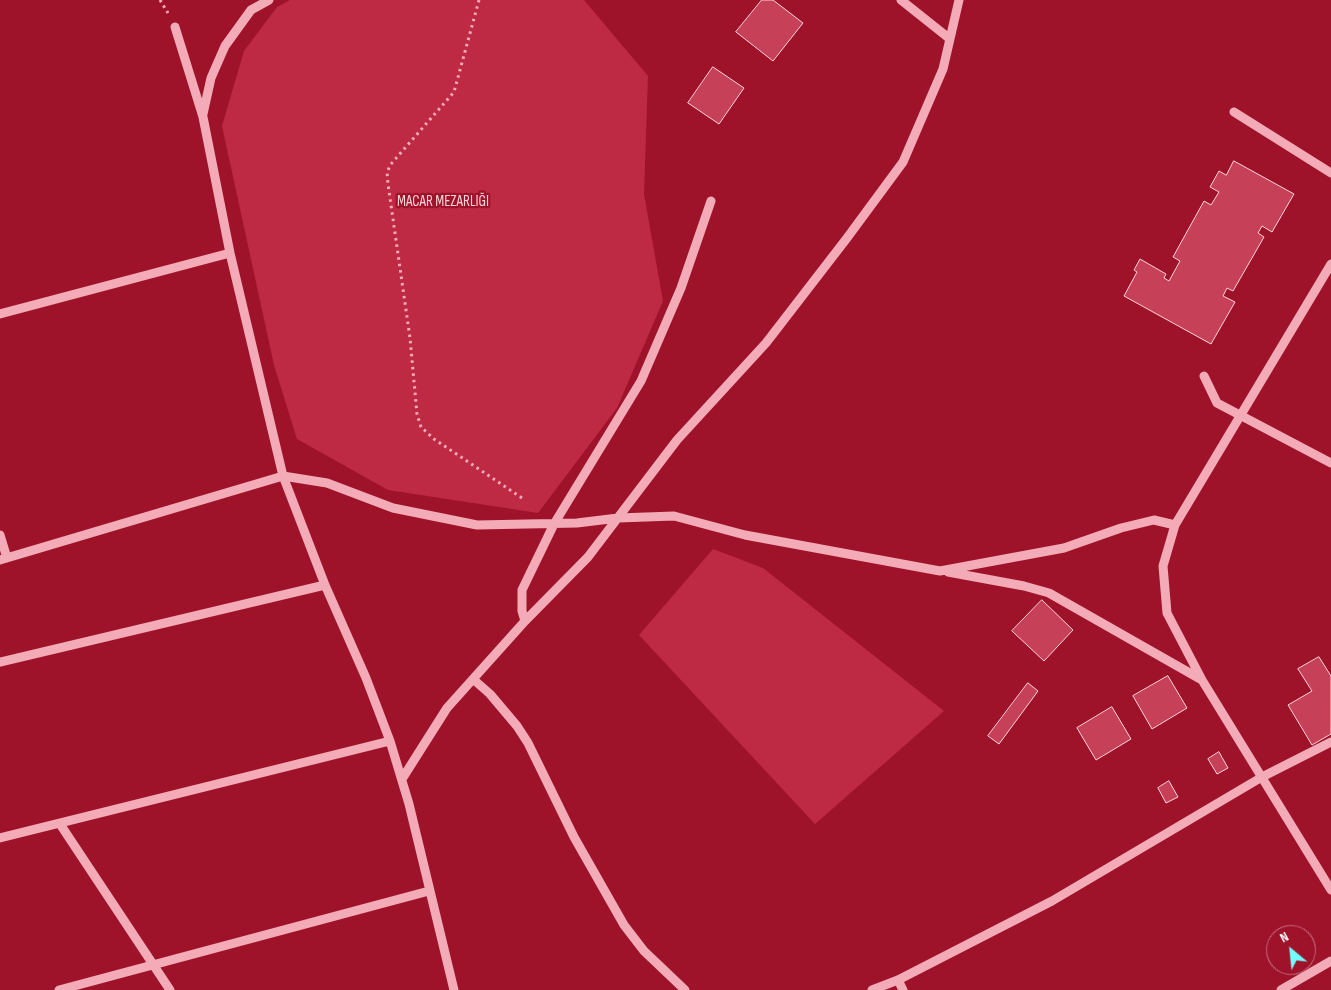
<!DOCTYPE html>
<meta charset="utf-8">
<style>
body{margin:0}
#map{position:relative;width:1331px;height:990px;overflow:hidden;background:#9f132a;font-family:"Sofia Sans Condensed",sans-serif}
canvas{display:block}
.north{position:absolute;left:1266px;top:925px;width:50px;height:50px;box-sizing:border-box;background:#9f132a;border:1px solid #c5717f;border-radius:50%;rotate:332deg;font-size:14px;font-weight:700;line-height:20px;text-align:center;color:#fff}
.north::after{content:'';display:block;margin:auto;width:18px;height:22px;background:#6efffd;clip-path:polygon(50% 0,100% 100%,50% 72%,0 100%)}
</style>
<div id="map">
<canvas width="1331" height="990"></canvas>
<div class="north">N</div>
</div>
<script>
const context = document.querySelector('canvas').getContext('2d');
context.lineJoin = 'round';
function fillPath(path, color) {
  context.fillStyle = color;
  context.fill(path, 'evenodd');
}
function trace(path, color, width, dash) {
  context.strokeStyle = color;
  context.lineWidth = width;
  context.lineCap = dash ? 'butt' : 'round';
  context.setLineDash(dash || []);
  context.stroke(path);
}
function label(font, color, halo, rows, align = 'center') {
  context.font = font + ' "Sofia Sans Condensed",sans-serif';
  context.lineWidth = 4.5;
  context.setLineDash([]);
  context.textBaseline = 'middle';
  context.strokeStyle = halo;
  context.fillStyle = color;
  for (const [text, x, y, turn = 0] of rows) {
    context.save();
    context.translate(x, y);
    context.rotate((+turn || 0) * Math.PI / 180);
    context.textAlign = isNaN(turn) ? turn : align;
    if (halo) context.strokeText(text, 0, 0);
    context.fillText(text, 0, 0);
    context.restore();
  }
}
const green = new Path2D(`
 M 290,0 L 584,0 L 648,76 L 644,194 L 663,301 L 617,408 L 538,513 L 388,490 L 297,439 L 274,365 L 222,126 L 244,51 L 277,7 Z
 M 713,549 L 763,568 L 944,711 L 815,824 L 639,635 Z`);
const building = new Path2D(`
 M 762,0 L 773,0 L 803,23 L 773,61 L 736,32 Z
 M 713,67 L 744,88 L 719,124 L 688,103 Z
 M 1234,161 L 1294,194 L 1272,232 L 1262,226 L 1258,233 L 1264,237 L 1233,291 L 1227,288 L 1223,296 L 1235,302 L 1211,344 L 1124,296 L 1137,272 L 1134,270 L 1140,259 L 1166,274 L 1164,278 L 1169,281 L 1180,261 L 1173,257 L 1204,201 L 1211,205 L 1219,192 L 1210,187 L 1219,171 L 1226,175 Z
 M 1042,600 L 1073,630 L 1044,661 L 1012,631 Z
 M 1319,657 L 1331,676 L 1331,734 L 1312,745 L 1288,705 L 1312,691 L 1298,669 Z
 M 1168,676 L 1187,708 L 1152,729 L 1133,696 Z
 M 1028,683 L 1038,691 L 999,744 L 988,736 Z
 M 1112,707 L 1131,739 L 1096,760 L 1077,728 Z
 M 1219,752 L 1228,768 L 1217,774 L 1208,759 Z
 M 1169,781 L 1178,797 L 1166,803 L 1158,788 Z`);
const path = new Path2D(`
 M 160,0 L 168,13
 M 479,0 L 454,92 L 391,164 L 387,172 L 388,184 L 410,338 L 417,414 L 421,427 L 434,439 L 525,500`);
const minor = new Path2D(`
 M 901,0 L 950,39
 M 175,27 L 203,117 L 230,253 L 283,476 L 325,585 L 366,678 L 390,741 L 409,804 L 454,990
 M 1234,112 L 1331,173
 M 203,114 L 211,78 L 225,46 L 251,10 L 269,0
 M 1331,264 L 1175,525 L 1163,566 L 1167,613 L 1202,680 L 1331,890
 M 0,314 L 230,253
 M 1204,376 L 1217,403 L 1331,463
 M 0,535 L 7,558
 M 0,560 L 283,476 L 327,483 L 393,508 L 477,525 L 577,523 L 618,518 L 674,516 L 745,535 L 940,571 L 1064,548 L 1121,528 L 1154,520 L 1175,525
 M 948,572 L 1024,586 L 1049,593 L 1202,680
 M 525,621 L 522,611 L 522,590 L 554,524 L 641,381 L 681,288 L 711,201
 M 0,662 L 325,585
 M 473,679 L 490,694 L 517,726 L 528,743 L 574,837 L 624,925 L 644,951 L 685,990
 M 402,779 L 447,708 L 525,621 L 588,557 L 677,440 L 766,343 L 847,238 L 903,162 L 943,69 L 959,0
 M 60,824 L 170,990
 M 0,838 L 390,741
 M 898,980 L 903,990
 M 59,990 L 429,891
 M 872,990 L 898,980 L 1052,901 L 1262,777 L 1331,742
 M 1281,990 L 1331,961`);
const parkNames = [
 ["MACAR MEZARLIĞI",443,202]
];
fillPath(green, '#be2a44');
fillPath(building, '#c64157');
trace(building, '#fdd4db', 1);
trace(path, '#f4abb8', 3, [2.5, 4]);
trace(minor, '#f4abb8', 9);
label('15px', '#fdd4db', '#9f132a', parkNames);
</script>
